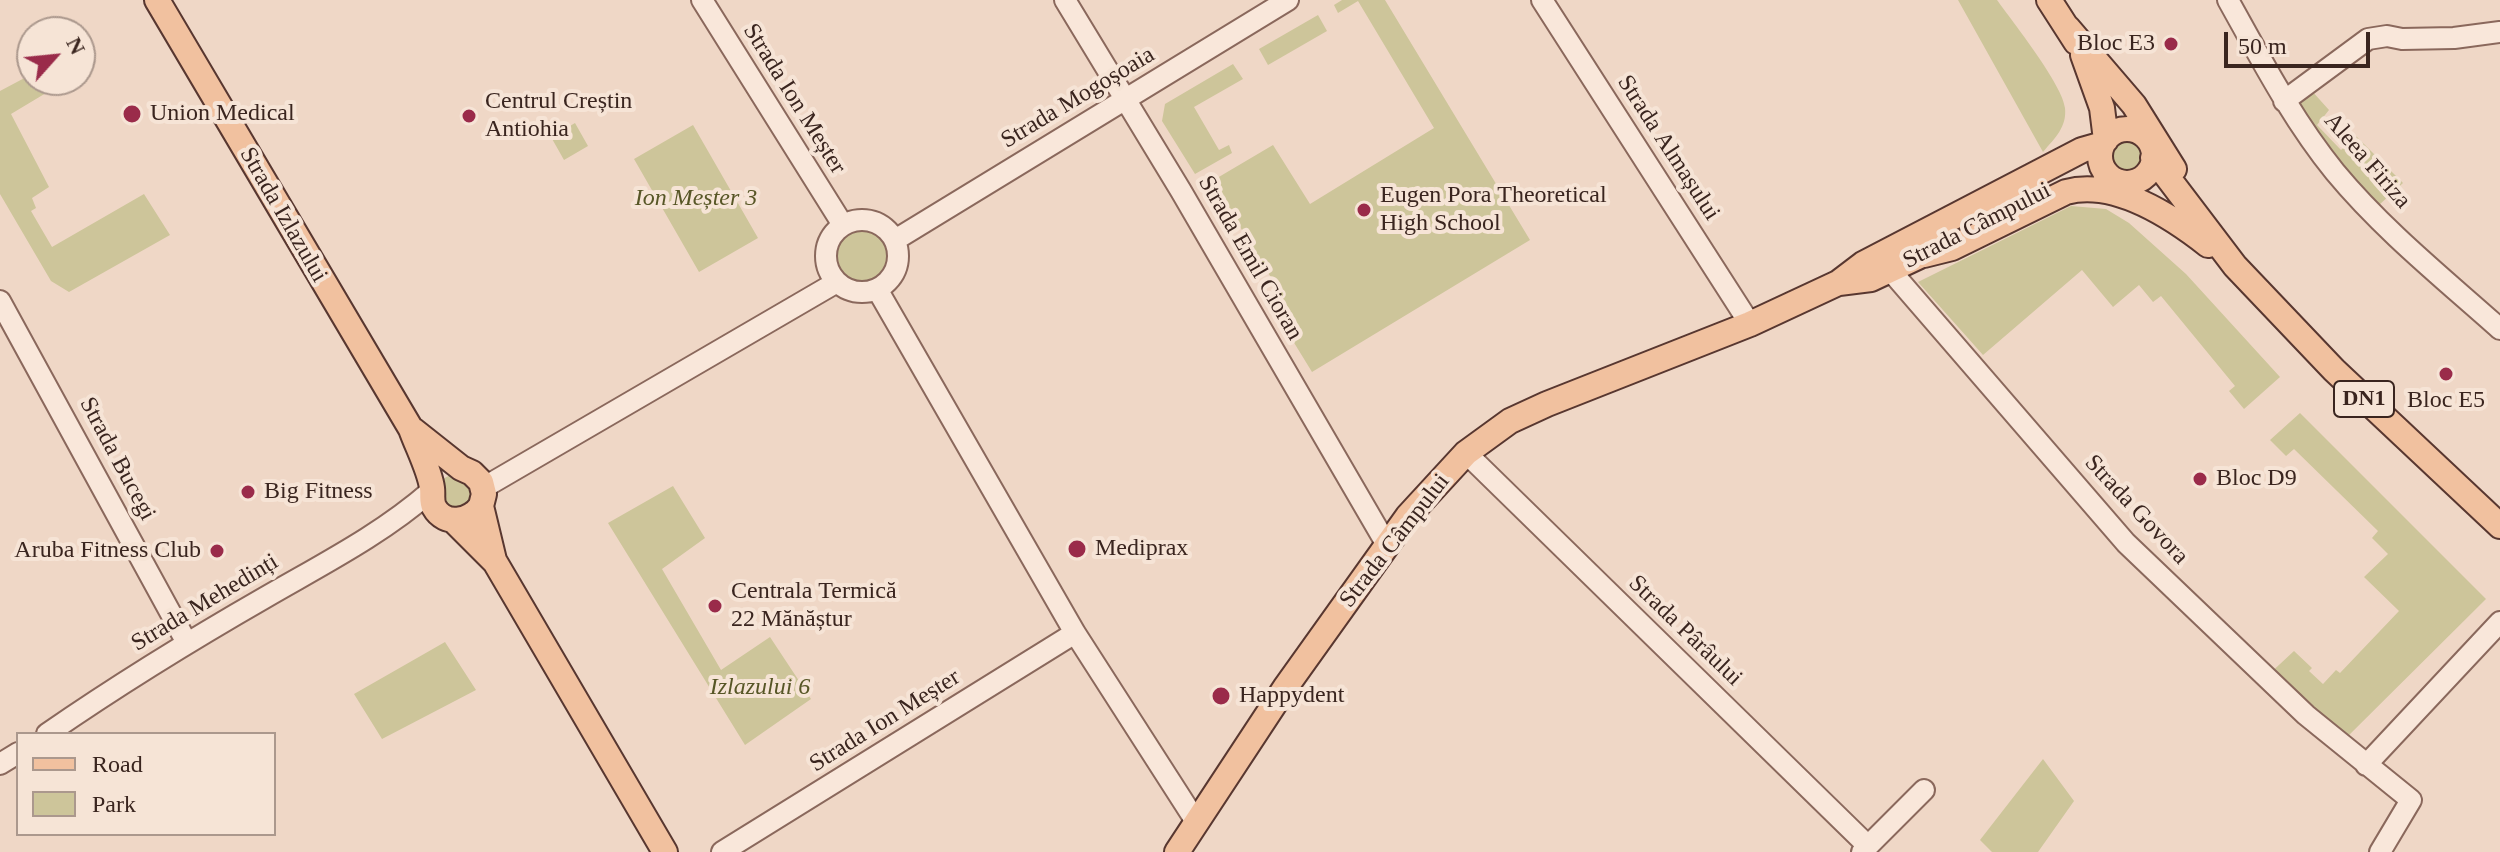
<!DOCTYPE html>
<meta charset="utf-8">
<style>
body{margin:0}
#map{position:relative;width:2500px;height:852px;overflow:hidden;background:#efd7c6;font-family:Georgia,serif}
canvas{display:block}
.legend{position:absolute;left:16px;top:732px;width:260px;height:104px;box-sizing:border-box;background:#f6e4d6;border:2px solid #ab988d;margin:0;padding:10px 14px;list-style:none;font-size:24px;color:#3a251f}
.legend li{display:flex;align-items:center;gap:16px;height:40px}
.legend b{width:40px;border:2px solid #ab988d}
.north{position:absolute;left:16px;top:16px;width:80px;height:80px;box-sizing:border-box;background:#f6e4d6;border:2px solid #ab988d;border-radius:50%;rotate:63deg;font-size:22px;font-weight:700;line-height:32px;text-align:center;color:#3a251f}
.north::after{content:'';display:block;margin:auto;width:28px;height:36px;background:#9a2b4a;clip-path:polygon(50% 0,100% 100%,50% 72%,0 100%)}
.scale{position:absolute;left:2224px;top:32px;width:146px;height:36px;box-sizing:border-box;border:4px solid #3a251f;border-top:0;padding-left:10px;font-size:24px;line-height:28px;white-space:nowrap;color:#3a251f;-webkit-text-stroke:6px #f6e4d6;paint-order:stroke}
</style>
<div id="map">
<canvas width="2500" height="852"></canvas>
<ul class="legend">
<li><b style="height:10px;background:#f1c19f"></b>Road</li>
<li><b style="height:22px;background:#cdc59a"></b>Park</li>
</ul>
<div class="north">N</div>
<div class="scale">50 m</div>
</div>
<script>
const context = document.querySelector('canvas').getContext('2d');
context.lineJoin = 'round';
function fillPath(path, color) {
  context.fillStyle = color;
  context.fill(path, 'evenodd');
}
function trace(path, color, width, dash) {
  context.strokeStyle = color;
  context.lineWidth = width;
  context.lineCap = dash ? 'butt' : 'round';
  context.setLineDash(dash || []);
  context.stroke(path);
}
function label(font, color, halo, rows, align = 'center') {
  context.font = font + ' Georgia,serif';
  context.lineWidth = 8;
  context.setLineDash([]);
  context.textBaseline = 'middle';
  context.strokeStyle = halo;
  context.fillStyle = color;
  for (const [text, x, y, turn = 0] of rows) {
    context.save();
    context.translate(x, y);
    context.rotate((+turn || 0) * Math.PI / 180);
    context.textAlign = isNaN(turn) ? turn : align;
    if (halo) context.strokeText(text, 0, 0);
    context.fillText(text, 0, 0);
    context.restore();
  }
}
const green = new Path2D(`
 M 1342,0 L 1385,0 L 1530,240 L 1312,372 L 1266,297 L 1278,289 L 1212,181 L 1273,145 L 1310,204 L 1434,128 L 1358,1 L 1338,13 L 1334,5 Z
 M 1958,0 L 1997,0 C 2012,21 2063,85 2065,108 C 2067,127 2055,138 2043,152 Z
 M 1318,15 L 1327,31 L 1268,65 L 1259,49 Z
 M 1233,64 L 1243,79 L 1194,107 L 1219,150 L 1229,145 L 1232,153 L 1195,174 L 1162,121 L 1165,104 Z
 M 32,74 L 32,80 L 66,81 L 11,114 L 49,187 L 32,198 L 36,208 L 31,211 L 52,247 L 144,194 L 170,235 L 69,292 L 51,281 L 0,194 L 0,91 Z
 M 2311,90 L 2329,110 L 2317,125 L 2341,150 L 2356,136 L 2403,183 L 2379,205 L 2293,108 Z
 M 575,123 L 588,146 L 564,160 L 551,137 Z
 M 693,125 L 758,238 L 699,272 L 634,159 Z
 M2107 156a21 21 0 1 1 42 0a21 21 0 1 1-42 0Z
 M 2071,206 L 2106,209 L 2129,223 L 2186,274 L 2280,377 L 2244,409 L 2229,391 L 2235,386 L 2161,296 L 2153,302 L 2139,285 L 2113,307 L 2082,270 L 1983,355 L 1918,282 Z
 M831 254a30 30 0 1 1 60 0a30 30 0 1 1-60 0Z
 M 2300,413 L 2486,599 L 2340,744 L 2266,677 L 2294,651 L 2312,668 L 2309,671 L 2323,684 L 2336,670 L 2340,673 L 2399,611 L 2364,577 L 2388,554 L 2372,538 L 2378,531 L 2294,449 L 2286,456 L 2270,440 Z
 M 464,473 L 479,501 L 450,514 L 437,490 C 442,476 450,474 464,473 Z
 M 673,486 L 705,538 L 662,569 L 721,670 L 770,637 L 811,699 L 745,745 L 608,523 Z
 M 445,642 L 476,690 L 382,739 L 354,694 Z
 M 2043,759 L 2074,801 L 2038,852 L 1992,852 L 1980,840 Z`);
const minor = new Path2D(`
 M 702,0 L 843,225
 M 1065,0 L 1181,191 L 1387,545
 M 1542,0 L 1750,324
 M 2228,0 C 2261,59 2292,119 2335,172 C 2383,230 2444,279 2500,329
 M 2284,101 L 2368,39 L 2387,36 L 2402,39 L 2454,38 L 2500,32
 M826 256a36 36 0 1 1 72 0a36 36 0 1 1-72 0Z
 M 895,240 L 1288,0
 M 1890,270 L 2126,543 L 2306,715 L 2411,800 L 2380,852
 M 877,289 L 1075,633 L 1197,823
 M 0,301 L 187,643
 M 1466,453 L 1868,846
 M 483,488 L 837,282
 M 47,734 C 118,685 191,640 266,597 C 323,564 382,534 431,491
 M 0,764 L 18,753
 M 2366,765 L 2500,622
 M 722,852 L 1075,633
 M 1862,852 L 1924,790`);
const major = new Path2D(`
 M 157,0 L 411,429 C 417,446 430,471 432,488 C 433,495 431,500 434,507 C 445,527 470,521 481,506
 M 2049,0 L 2076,42
 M 2068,28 L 2134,105 L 2174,169
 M 2083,55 L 2102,108 L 2106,140
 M2100 156a27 27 0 1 1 54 0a27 27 0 1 1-54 0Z
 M 2153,158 L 2235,266 L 2334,370 L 2500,526
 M 1924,255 L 1952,248 L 2066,192 C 2115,179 2171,216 2208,245
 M 1839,283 L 1871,279 L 1939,247
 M 413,430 L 461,468 L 472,473 L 481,482 L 484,494 L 481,506 L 494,560
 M 453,520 L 495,562 L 665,852
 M 1177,852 L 1285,688 L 1408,516 L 1466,453 L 1510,421 L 1547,404 L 1750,324 L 1838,283 L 1863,264 L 2082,150 L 2103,144`);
const markers = [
 [2171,44,8,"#9a2b4a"],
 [132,114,10,"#9a2b4a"],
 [469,116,8,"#9a2b4a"],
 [1364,210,8,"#9a2b4a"],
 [2446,374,8,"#9a2b4a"],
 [2200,479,8,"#9a2b4a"],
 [248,492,8,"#9a2b4a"],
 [1077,549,10,"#9a2b4a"],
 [217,551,8,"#9a2b4a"],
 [715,606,8,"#9a2b4a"],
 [1221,696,10,"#9a2b4a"]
];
const shields = [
 [2364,399,60]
];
const shieldNames = [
 ["DN1",2364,399]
];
const poiNames = [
 ["Bloc E3",2155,44,"right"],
 ["Centrul Creștin",485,102],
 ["Antiohia",485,130],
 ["Union Medical",150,114],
 ["Eugen Pora Theoretical",1380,196],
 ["High School",1380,224],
 ["Bloc E5",2446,401,"center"],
 ["Bloc D9",2216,479],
 ["Big Fitness",264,492],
 ["Mediprax",1095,549],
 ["Aruba Fitness Club",201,551,"right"],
 ["Centrala Termică",731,592],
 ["22 Mănăștur",731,620],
 ["Happydent",1239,696]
];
const streetNames = [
 ["Strada Mogoșoaia",1078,98,-31],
 ["Strada Ion Meșter",794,99,58],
 ["Strada Almașului",1668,148,57],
 ["Aleea Firiza",2367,161,49],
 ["Strada Izlazului",283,215,60],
 ["Strada Câmpului",1977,226,-27],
 ["Strada Emil Cioran",1250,258,60],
 ["Strada Bucegi",117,459,62],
 ["Strada Govora",2136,510,47],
 ["Strada Câmpului",1395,541,-52],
 ["Strada Mehedinți",205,603,-31],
 ["Strada Pârâului",1685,631,44],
 ["Strada Ion Meșter",885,721,-32]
];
const parkNames = [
 ["Ion Meșter 3",696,199],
 ["Izlazului 6",760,688]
];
fillPath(green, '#cdc59a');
trace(minor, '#8a685c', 24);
trace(major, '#583730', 28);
trace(minor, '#f9e7da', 20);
trace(major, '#f1c19f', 24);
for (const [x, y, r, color] of markers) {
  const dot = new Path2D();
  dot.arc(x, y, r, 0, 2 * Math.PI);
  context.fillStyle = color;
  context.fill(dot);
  trace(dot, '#f6e4d6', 3);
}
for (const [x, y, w] of shields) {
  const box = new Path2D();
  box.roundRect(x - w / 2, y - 18, w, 36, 6);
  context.fillStyle = '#f6e4d6';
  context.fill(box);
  trace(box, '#3a251f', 2);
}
label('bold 22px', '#3a251f', null, shieldNames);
label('24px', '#3a251f', '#f6e4d6', poiNames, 'left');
label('24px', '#3a251f', '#f6e4d6', streetNames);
label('italic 24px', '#575626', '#f6e4d6', parkNames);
</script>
